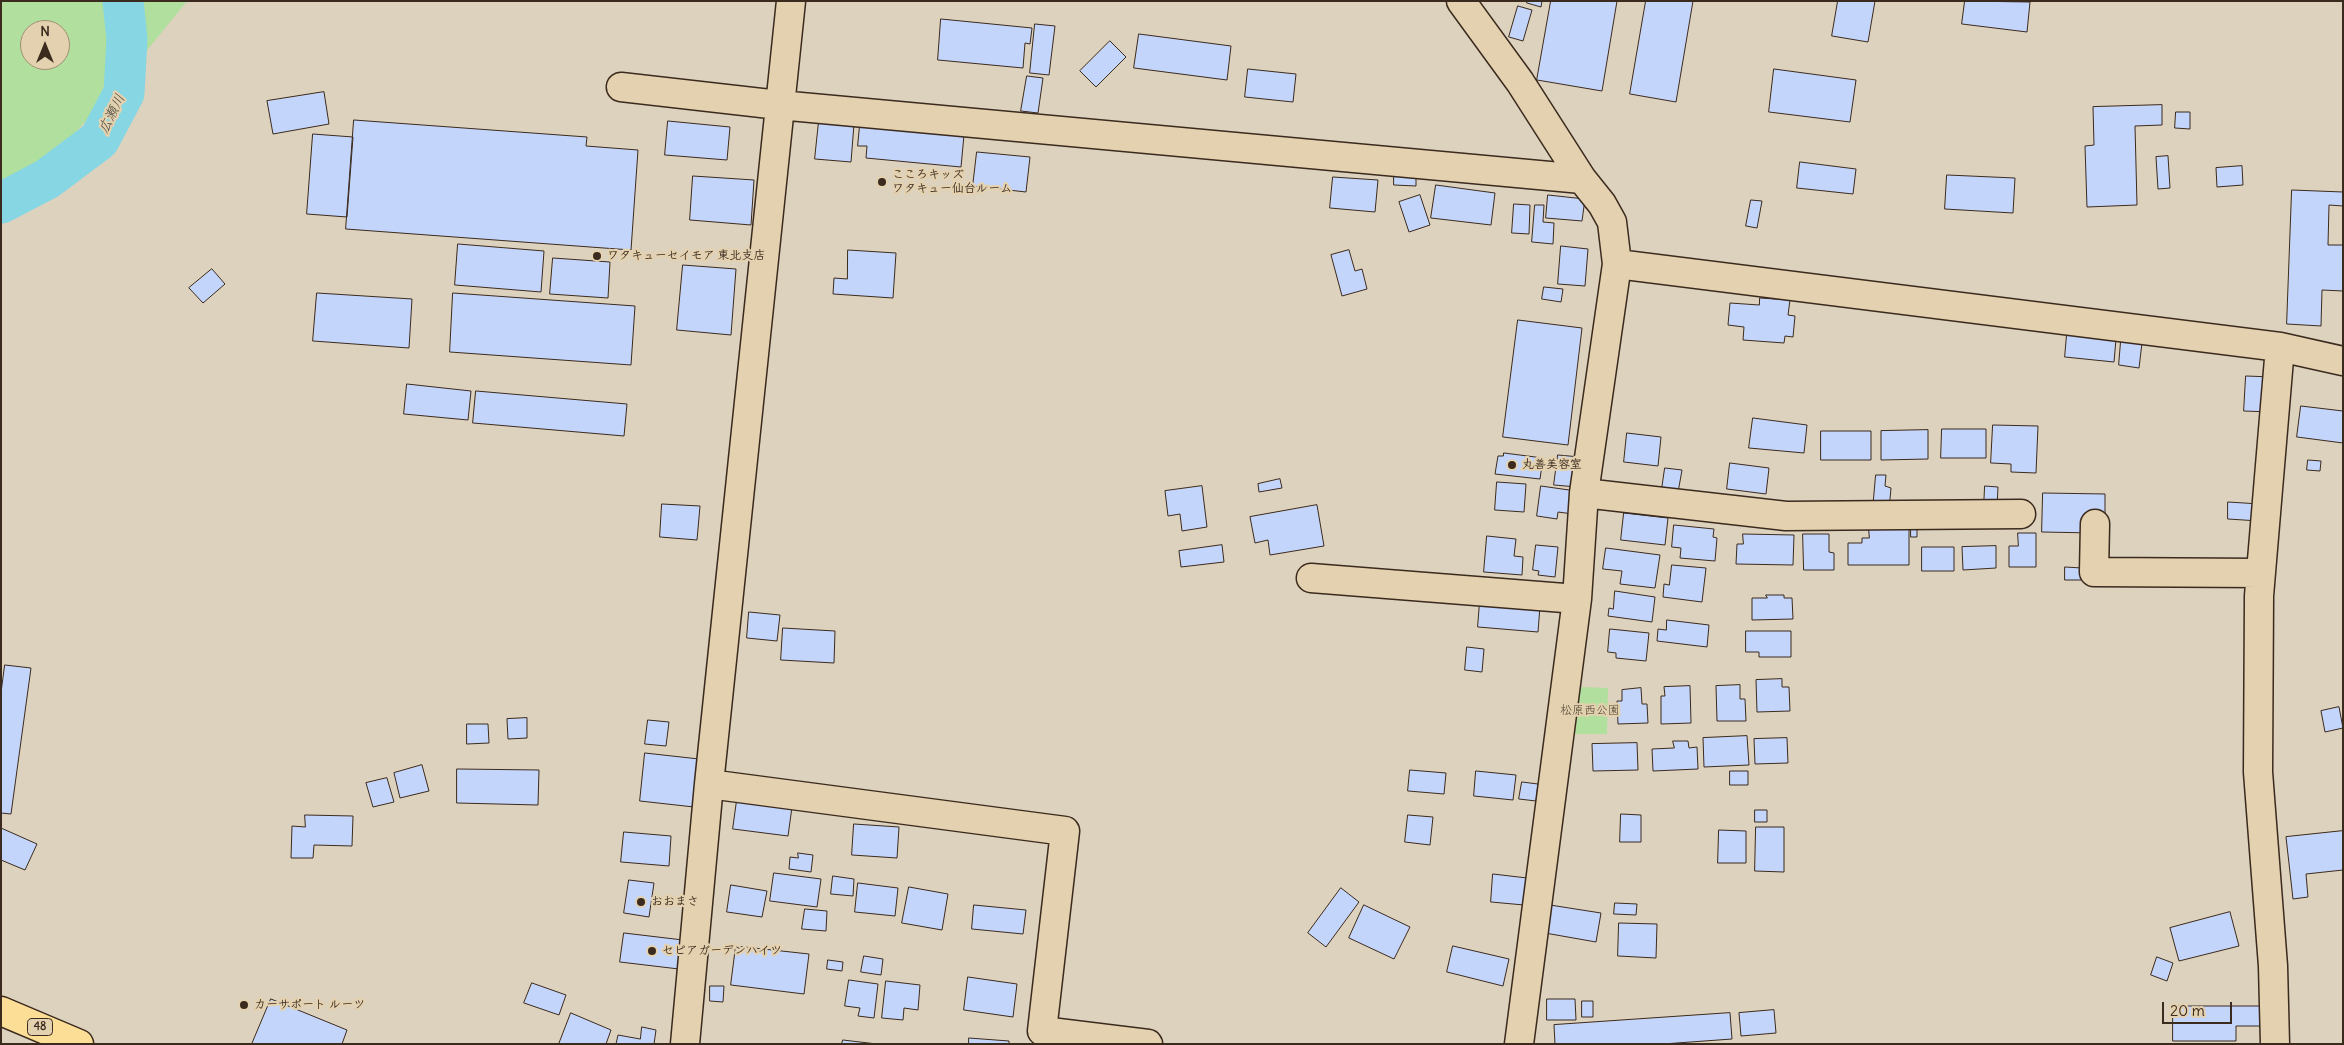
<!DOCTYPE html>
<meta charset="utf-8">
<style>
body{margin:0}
#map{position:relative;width:2344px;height:1045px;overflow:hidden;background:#ddd2be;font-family:Delius,sans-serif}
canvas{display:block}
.frame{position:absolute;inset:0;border:2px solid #3b2a1e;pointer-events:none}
.north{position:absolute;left:20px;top:20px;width:50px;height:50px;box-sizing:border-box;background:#e3d1af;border:1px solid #a08e75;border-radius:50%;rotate:0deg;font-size:14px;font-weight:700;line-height:20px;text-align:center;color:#3b2a1e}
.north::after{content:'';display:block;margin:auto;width:18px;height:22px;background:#3b2a1e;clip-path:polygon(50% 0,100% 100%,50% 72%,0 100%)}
.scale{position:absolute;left:2162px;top:1002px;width:70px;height:22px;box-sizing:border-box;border:2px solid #3b2a1e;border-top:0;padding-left:6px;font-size:15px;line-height:18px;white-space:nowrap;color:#3b2a1e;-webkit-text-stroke:4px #e3d1af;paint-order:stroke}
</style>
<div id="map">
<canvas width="2344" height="1045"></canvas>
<div class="frame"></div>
<div class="north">N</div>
<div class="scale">20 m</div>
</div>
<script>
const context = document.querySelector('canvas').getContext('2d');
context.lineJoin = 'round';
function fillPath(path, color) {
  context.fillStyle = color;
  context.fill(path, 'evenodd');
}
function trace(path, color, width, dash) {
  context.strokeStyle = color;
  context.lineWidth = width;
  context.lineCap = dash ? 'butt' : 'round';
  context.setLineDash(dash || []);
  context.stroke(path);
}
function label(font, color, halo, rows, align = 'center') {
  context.font = font + ' Delius,"Klee One",sans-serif';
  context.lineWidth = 4.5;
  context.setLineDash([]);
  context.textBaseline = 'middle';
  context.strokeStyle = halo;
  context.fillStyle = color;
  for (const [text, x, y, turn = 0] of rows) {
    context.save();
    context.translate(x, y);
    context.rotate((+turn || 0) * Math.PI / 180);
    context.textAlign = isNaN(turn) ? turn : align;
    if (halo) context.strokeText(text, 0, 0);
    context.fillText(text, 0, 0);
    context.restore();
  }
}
const green = new Path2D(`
 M 1,1 L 187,1 L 123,80 L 1,215 ZM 30,30 L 60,30 L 60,60 L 30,60 Z
 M 1582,687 L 1608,688 L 1607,734 L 1572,734 L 1573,701 Z`);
const river = new Path2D(`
 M 1,203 L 47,179 L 99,140 L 124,93 L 127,39 L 123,1`);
const building = new Path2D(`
 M 1527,1 L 1542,1 L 1541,7 L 1527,3 Z
 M 1551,1 L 1617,1 L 1602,91 L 1537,80 Z
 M 1646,1 L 1693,1 L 1676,102 L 1630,94 Z
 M 1838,1 L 1875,1 L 1868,42 L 1832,36 Z
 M 1965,1 L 2030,2 L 2027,32 L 1962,24 Z
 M 1518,6 L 1532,10 L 1523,41 L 1509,37 Z
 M 941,19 L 1032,28 L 1030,44 L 1025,43 L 1023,68 L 938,60 Z
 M 1035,24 L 1055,26 L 1049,75 L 1030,73 Z
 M 1139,34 L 1231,46 L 1227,80 L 1134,68 Z
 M 1110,41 L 1126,57 L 1096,87 L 1080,71 Z
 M 1248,69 L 1296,74 L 1293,102 L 1245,97 Z
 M 1774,69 L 1856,80 L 1850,122 L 1769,112 Z
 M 1027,76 L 1043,78 L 1038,113 L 1021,111 Z
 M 324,92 L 329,124 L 273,134 L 267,101 Z
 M 2162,105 L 2162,125 L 2135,126 L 2137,205 L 2087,207 L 2085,146 L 2094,145 L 2093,107 Z
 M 2176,112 L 2190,112 L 2190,129 L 2175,128 Z
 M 354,120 L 587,137 L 586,146 L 638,150 L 631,250 L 346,229 Z
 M 668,121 L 730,127 L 727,160 L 665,155 Z
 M 819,121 L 854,124 L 851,162 L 815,159 Z
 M 860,125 L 964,135 L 961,167 L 866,158 L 867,146 L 858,146 Z
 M 313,134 L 353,137 L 347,217 L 307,214 Z
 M 977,152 L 1030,157 L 1026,192 L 973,186 Z
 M 2168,156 L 2170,188 L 2158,189 L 2156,157 Z
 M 1800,162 L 1856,169 L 1853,194 L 1797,188 Z
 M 2242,166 L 2243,185 L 2217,187 L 2216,168 Z
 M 1394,173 L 1416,173 L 1416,186 L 1394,185 Z
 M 1947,175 L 2015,178 L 2013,213 L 1945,209 Z
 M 693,176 L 754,180 L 751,225 L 690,220 Z
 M 1333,177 L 1378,180 L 1375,212 L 1330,208 Z
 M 1436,185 L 1495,193 L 1491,225 L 1431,218 Z
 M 2292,190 L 2343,192 L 2343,206 L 2329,205 L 2328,245 L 2343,245 L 2343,291 L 2322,290 L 2321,326 L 2287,324 Z
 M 1420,195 L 1430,225 L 1409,232 L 1399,202 Z
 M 1548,195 L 1585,199 L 1582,221 L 1546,218 Z
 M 1751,200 L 1762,201 L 1757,228 L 1746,226 Z
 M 1514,204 L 1530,205 L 1529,234 L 1512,233 Z
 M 1535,205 L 1544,205 L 1543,222 L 1554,223 L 1553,244 L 1532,242 Z
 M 458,244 L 544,251 L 541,292 L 455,285 Z
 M 1561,246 L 1588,249 L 1585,286 L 1558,284 Z
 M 848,250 L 896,253 L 893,298 L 833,294 L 834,278 L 847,279 Z
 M 1349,250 L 1355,271 L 1362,269 L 1367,289 L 1342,296 L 1331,255 Z
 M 553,258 L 610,262 L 608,298 L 550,294 Z
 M 683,265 L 736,269 L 731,335 L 677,330 Z
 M 212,269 L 225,284 L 203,303 L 189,288 Z
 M 1544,287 L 1563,289 L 1561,302 L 1542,299 Z
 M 317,293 L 412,299 L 409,348 L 313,341 Z
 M 453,293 L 635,306 L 631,365 L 450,352 Z
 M 1760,298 L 1790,300 L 1788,315 L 1795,316 L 1793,337 L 1785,336 L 1784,343 L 1743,340 L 1744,327 L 1728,325 L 1730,303 L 1759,305 Z
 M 1518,320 L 1582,328 L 1568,445 L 1503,437 Z
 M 2067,334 L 2116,339 L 2114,362 L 2065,357 Z
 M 2121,341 L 2142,343 L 2139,368 L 2119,365 Z
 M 2246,376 L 2273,377 L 2271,412 L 2244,411 Z
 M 407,384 L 471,391 L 468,420 L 404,414 Z
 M 476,391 L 627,404 L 624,436 L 473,423 Z
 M 2301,406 L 2343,411 L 2343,443 L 2297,437 Z
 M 1753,418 L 1807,425 L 1804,453 L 1749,448 Z
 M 1993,425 L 2038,426 L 2036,473 L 2011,472 L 2011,464 L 1991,463 Z
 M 1942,429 L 1986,429 L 1986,458 L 1941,458 Z
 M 1928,430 L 1928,459 L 1881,460 L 1881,431 Z
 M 1821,431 L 1871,431 L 1871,460 L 1821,460 Z
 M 1627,433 L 1661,437 L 1658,466 L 1624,462 Z
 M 1504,453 L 1543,458 L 1540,479 L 1495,474 L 1498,456 L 1503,456 Z
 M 1558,455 L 1580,457 L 1577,487 L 1554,485 Z
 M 2308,460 L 2321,461 L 2320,471 L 2307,470 Z
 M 1730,463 L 1769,468 L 1766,494 L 1727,489 Z
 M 1665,468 L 1682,470 L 1677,498 L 1661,496 Z
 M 1876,475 L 1886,475 L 1885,486 L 1891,488 L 1889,510 L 1873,509 Z
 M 1280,479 L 1282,488 L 1259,492 L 1258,484 Z
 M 1497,482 L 1526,484 L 1524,512 L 1495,510 Z
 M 1202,486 L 1207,527 L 1182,531 L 1180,514 L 1168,516 L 1165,491 Z
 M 1541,486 L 1576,491 L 1573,514 L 1558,512 L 1557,519 L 1537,516 Z
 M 1985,486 L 1998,487 L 1997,508 L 1984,507 Z
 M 2043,493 L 2105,494 L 2105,513 L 2093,513 L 2093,533 L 2042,532 Z
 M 2228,502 L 2260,504 L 2259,521 L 2228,519 Z
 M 662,504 L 700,506 L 697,540 L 660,537 Z
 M 1317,505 L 1324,546 L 1270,555 L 1268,540 L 1255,543 L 1250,517 Z
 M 1624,513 L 1668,518 L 1665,545 L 1621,540 Z
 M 1674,525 L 1714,529 L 1713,537 L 1717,538 L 1715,561 L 1680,558 L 1681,548 L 1672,547 Z
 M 1869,529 L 1909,529 L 1909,565 L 1848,565 L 1848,543 L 1862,543 L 1862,538 L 1869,538 Z
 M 1911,529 L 1917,529 L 1917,537 L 1911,537 Z
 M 2018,533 L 2036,533 L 2036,567 L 2009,567 L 2009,546 L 2018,546 Z
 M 1743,534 L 1794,535 L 1793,565 L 1736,564 L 1737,544 L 1743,544 Z
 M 1803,534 L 1829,534 L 1829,552 L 1834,553 L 1834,570 L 1804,570 Z
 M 1487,536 L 1516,539 L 1514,556 L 1523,557 L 1522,575 L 1484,572 Z
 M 1222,545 L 1224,562 L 1181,567 L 1179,551 Z
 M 1536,545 L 1558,547 L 1555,577 L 1538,575 L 1539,571 L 1533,570 Z
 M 1996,546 L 1996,568 L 1963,570 L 1962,547 Z
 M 1922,547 L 1954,547 L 1954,571 L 1922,571 Z
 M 1606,548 L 1660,555 L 1655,588 L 1620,584 L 1622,571 L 1603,569 Z
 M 1672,565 L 1706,568 L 1702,602 L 1663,597 L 1664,584 L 1669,585 Z
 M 2065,567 L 2082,568 L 2082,580 L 2065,580 Z
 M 1615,591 L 1655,597 L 1652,622 L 1608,616 L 1609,608 L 1613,609 Z
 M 1766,595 L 1784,595 L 1784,598 L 1792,598 L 1793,619 L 1752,620 L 1752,598 L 1767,598 Z
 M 1480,601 L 1540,606 L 1538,632 L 1478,627 Z
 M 749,612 L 780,615 L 777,641 L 747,638 Z
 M 1667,620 L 1709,625 L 1707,647 L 1657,641 L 1658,629 L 1666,630 Z
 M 783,628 L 835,631 L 834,663 L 781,660 Z
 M 1610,629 L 1649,633 L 1646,661 L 1616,658 L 1616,653 L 1608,652 Z
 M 1746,631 L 1791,631 L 1791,657 L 1759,657 L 1759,652 L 1746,652 Z
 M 1467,647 L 1484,649 L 1482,672 L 1465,670 Z
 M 5,665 L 31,668 L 11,814 L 1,813 L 1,693 Z
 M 1782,679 L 1782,687 L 1789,687 L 1790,711 L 1757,712 L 1756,680 Z
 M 1740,685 L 1740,699 L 1745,699 L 1746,721 L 1717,721 L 1716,686 Z
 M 1690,686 L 1691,723 L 1661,724 L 1661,696 L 1665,696 L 1664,687 Z
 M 1641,688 L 1642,704 L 1647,704 L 1648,723 L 1618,724 L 1617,701 L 1622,701 L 1622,690 Z
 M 2339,707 L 2343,728 L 2325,732 L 2321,711 Z
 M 527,718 L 527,738 L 508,739 L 507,719 Z
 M 648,720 L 669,722 L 666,746 L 645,744 Z
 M 467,724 L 488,724 L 489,743 L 467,744 Z
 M 1747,736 L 1749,765 L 1704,767 L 1703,738 Z
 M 1787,738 L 1788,763 L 1755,764 L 1754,739 Z
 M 1673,741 L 1688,741 L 1689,748 L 1697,747 L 1698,769 L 1653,771 L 1652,749 L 1674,748 Z
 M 1637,743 L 1638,770 L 1593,771 L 1592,744 Z
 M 645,753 L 699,759 L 694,807 L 640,801 Z
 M 422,765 L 429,791 L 400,798 L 394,773 Z
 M 457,769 L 539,770 L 538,805 L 457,803 Z
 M 1410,770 L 1446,773 L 1444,794 L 1408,791 Z
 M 1476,771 L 1516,775 L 1513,800 L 1474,796 Z
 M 1730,771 L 1748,771 L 1748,785 L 1730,785 Z
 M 387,778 L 394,802 L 373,807 L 366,783 Z
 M 1522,782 L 1538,784 L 1536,801 L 1519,799 Z
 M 737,800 L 792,807 L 788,836 L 733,829 Z
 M 1755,810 L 1767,810 L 1767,822 L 1755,822 Z
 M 1621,814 L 1641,815 L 1641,842 L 1620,842 Z
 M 305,815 L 353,816 L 352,846 L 314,845 L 313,858 L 291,858 L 292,826 L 305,827 Z
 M 1408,815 L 1433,817 L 1430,845 L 1405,842 Z
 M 854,824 L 899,827 L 897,858 L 852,855 Z
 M 1756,827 L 1784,827 L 1784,872 L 1755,871 Z
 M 1,828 L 37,844 L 25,870 L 1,860 Z
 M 1719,830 L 1746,831 L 1746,863 L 1718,863 Z
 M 2343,831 L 2343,870 L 2306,874 L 2308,897 L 2293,899 L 2286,837 Z
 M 624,832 L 671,836 L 669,866 L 621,862 Z
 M 798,853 L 813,855 L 811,872 L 789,869 L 790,857 L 798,858 Z
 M 774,873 L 821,879 L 817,907 L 770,901 Z
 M 1493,874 L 1527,878 L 1524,905 L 1491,902 Z
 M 833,876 L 854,879 L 853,896 L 831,894 Z
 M 629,880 L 654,883 L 649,917 L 624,913 Z
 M 858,883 L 898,888 L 895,916 L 855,912 Z
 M 731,885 L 767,891 L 762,917 L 727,912 Z
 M 909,887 L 948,894 L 942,930 L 902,923 Z
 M 1341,888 L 1359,902 L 1326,947 L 1308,933 Z
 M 1615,903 L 1637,904 L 1636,915 L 1614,914 Z
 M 974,905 L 1026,910 L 1023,934 L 972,929 Z
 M 1364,905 L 1410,927 L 1394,959 L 1349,938 Z
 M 1550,905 L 1601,913 L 1596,942 L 1545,933 Z
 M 805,909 L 827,911 L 826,931 L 802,929 Z
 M 2230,912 L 2239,946 L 2179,961 L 2170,928 Z
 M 1619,923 L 1657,924 L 1656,958 L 1618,956 Z
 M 624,933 L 683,940 L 679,969 L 620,962 Z
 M 736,946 L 809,954 L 804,994 L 731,985 Z
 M 1453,946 L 1509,959 L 1503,986 L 1447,972 Z
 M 864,956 L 883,959 L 881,975 L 861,972 Z
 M 2157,957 L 2173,963 L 2167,981 L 2151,975 Z
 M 828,960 L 843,962 L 842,971 L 827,969 Z
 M 968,977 L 1017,984 L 1013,1017 L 964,1010 Z
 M 849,980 L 878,984 L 874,1018 L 858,1016 L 860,1008 L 845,1006 Z
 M 886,981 L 920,985 L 918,1010 L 904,1008 L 903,1020 L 882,1018 Z
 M 532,983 L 566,995 L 559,1015 L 524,1003 Z
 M 710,986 L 724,986 L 723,1002 L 710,1001 Z
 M 271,999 L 347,1030 L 342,1044 L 252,1044 Z
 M 1547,999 L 1575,999 L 1576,1020 L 1547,1020 Z
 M 1582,1001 L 1593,1001 L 1593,1017 L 1582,1017 Z
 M 2173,1006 L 2267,1006 L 2267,1026 L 2236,1026 L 2236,1041 L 2173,1041 Z
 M 1774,1010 L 1776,1033 L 1741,1036 L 1739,1013 Z
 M 571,1013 L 611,1030 L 606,1044 L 559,1044 Z
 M 1730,1013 L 1732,1039 L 1663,1044 L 1555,1044 L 1554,1025 Z
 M 642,1027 L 656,1030 L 654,1044 L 616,1044 L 618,1035 L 640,1039 Z
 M 969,1038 L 1009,1041 L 1009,1044 L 969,1044 Z
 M 843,1040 L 877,1044 L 842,1044 Z`);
const minor = new Path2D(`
 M 1461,1 L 1520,82 L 1582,179 L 1602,204 L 1612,222 L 1617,264 L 1584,493 L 1577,599 L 1519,1044
 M 621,87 L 779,105 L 1582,179
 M 1617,264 L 2280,347 L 2343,361
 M 1584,493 L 1786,516 L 2021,514
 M 2095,524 L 2094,572 L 2261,573
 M 1311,578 L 1577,599
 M 709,784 L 1065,831 L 1042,1031 L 1148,1044
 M 685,1044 L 709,784 L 791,1
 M 2275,1044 L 2273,966 L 2258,772 L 2259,596 L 2280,347`);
const highway = new Path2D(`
 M 1,1011 L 79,1044`);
const markers = [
 [882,182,5,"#3b2a1e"],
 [597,256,5,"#3b2a1e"],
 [1512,465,5,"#3b2a1e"],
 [641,902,5,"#3b2a1e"],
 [652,951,5,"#3b2a1e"],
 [244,1005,5,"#3b2a1e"]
];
const shields = [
 [40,1027,25]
];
const shieldNames = [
 ["48",40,1027]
];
const poiNames = [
 ["こころキッズ",892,175],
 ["ワタキュー仙台ルーム",892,189],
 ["ワタキューセイモア 東北支店",607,256],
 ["丸善美容室",1522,465],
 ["おおまさ",651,902],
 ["セピアガーデンハイツ",662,951],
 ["カーサポート ルーツ",254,1005]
];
const parkNames = [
 ["松原西公園",1590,711]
];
const waterNames = [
 ["広瀬川",112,114,-64]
];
fillPath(green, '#b1df9d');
trace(river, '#86d6e3', 41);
fillPath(building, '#c4d5fb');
trace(building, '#3b2a1e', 1);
trace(minor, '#3b2a1e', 31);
trace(highway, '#3b2a1e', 31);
trace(minor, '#e3d1af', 28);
trace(highway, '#fcde96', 28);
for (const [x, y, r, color] of markers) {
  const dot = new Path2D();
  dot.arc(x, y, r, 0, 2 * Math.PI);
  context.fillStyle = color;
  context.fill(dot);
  trace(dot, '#e3d1af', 2);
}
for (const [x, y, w] of shields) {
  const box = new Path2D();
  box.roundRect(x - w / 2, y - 8.5, w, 17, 4);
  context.fillStyle = '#e3d1af';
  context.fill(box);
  trace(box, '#3b2a1e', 1);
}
label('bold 11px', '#3b2a1e', null, shieldNames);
label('bold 12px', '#3b2a1e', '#e3d1af', poiNames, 'left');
label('12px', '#473c2b', '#e3d1af', parkNames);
label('italic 14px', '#46443c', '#e3d1af', waterNames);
</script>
